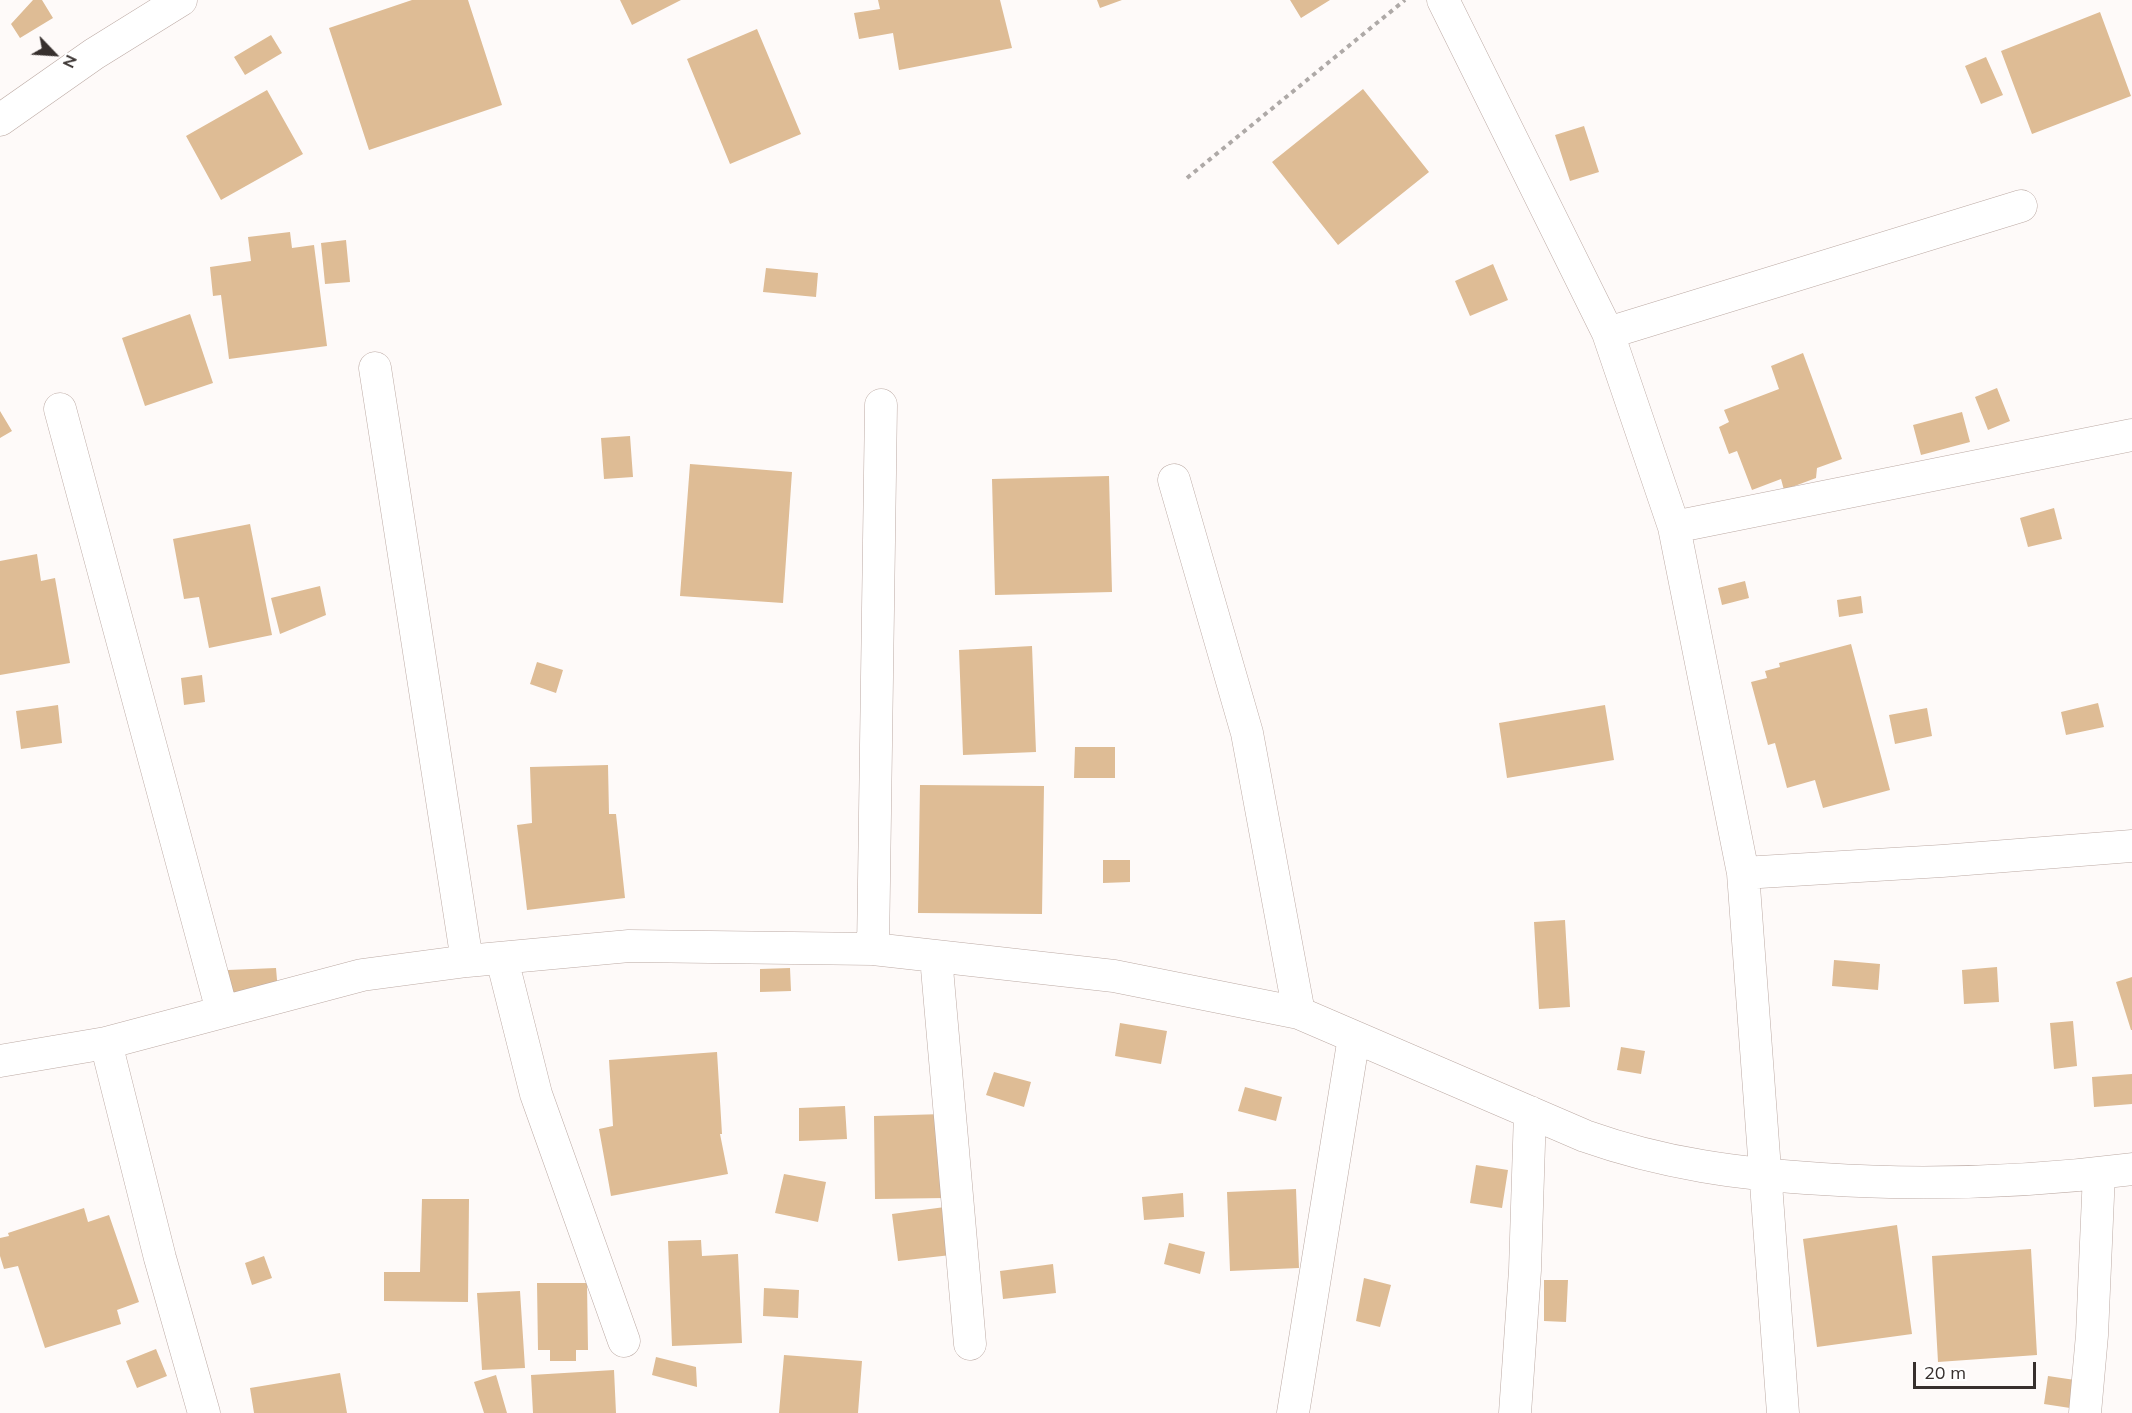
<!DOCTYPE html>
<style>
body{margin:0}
#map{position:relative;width:2132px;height:1413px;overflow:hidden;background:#fefaf9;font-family:Mulish,sans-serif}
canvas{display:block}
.north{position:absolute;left:24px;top:24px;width:60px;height:60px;-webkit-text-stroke:4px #fff;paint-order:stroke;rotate:115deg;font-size:16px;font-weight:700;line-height:24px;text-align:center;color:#37302e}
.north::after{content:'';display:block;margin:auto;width:21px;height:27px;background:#37302e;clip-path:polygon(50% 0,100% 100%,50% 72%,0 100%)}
.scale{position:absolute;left:1913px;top:1362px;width:123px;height:27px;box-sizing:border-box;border:3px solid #37302e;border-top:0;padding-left:8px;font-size:18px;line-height:21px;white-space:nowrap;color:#37302e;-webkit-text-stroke:4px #fff;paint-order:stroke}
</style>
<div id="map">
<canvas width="2132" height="1413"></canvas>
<div class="north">N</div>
<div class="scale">20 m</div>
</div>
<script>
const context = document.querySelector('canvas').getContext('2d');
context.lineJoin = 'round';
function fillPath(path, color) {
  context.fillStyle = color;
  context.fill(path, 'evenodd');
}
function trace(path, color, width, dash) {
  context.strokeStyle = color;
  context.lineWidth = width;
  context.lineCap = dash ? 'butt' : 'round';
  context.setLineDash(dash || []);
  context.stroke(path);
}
const building = new Path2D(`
 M 33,0 L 42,0 L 53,18 L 20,38 L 11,24 Z
 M 412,0 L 468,0 L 502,105 L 369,150 L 329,28 Z
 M 620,0 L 681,0 L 632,25 Z
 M 878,0 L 1000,0 L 1012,48 L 899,70 L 893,33 L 859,39 L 854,13 L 880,9 Z
 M 1097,0 L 1122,0 L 1100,8 Z
 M 1290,0 L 1330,0 L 1301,18 Z
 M 2100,12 L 2131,96 L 2032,134 L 2001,51 Z
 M 757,29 L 801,134 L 730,164 L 687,59 Z
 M 271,35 L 282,53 L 245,75 L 234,57 Z
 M 1986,57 L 2003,95 L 1981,104 L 1965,66 Z
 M 1363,89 L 1429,172 L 1338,245 L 1272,162 Z
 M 267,90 L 303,154 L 221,200 L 186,136 Z
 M 1584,126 L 1599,172 L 1570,181 L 1555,135 Z
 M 290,232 L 292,248 L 314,245 L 327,346 L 229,359 L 221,295 L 213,296 L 210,267 L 251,261 L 248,237 Z
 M 346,240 L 350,282 L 325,284 L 321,243 Z
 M 1493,264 L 1508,300 L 1470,316 L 1455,281 Z
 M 766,268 L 818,273 L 816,297 L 763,292 Z
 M 190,314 L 213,383 L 145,406 L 122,338 Z
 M 1803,353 L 1842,459 L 1817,468 L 1816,478 L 1784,490 L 1781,479 L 1752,490 L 1737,451 L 1729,454 L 1719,427 L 1729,422 L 1724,410 L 1779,389 L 1771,366 Z
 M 1997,388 L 2010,421 L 1988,430 L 1975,397 Z
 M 0,411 L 12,431 L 0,438 Z
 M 1962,412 L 1970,442 L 1921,455 L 1913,425 Z
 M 630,436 L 633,477 L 604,479 L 601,438 Z
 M 690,464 L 792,472 L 783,603 L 680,596 Z
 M 1109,476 L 1112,592 L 995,595 L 992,479 Z
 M 2054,508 L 2062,539 L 2028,547 L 2020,518 Z
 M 250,524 L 272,635 L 209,648 L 199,597 L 184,599 L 173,539 Z
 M 37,554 L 41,581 L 55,578 L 70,663 L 0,675 L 0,561 Z
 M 1745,581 L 1749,598 L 1722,605 L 1718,588 Z
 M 320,586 L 326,615 L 280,634 L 271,598 Z
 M 1861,596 L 1863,613 L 1839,617 L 1837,600 Z
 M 1851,644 L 1890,790 L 1823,808 L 1815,780 L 1787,788 L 1775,743 L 1768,745 L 1751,682 L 1767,678 L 1765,671 L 1780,667 L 1779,663 Z
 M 1032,646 L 1036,752 L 963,755 L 959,650 Z
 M 537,662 L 563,670 L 556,693 L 530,684 Z
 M 202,675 L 205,702 L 184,705 L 181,678 Z
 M 2098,703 L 2104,727 L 2066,735 L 2061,712 Z
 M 58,705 L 62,743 L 21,749 L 16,711 Z
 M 1605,705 L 1614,760 L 1507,778 L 1499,723 Z
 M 1927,708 L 1932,736 L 1895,744 L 1889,715 Z
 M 1075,747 L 1115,747 L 1115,778 L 1074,778 Z
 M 608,765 L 609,814 L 616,814 L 625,898 L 527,910 L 517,825 L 532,823 L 530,767 Z
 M 920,785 L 1044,786 L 1042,914 L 918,913 Z
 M 1103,860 L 1130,860 L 1130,882 L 1103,883 Z
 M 1565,920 L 1570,1007 L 1539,1009 L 1534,922 Z
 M 1834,960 L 1880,964 L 1878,990 L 1832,986 Z
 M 1997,967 L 1999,1002 L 1964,1004 L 1962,970 Z
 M 276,968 L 278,992 L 228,995 L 228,970 Z
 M 790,968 L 791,991 L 760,992 L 760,969 Z
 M 2132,977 L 2132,1030 L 2131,1030 L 2116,982 Z
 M 2073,1021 L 2077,1066 L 2054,1069 L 2050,1023 Z
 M 1120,1023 L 1167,1031 L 1161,1064 L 1115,1056 Z
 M 1621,1047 L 1645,1051 L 1641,1074 L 1617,1070 Z
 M 717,1052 L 722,1134 L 720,1134 L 728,1174 L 611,1196 L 599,1129 L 613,1126 L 609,1060 Z
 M 994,1072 L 1031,1082 L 1024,1107 L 986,1095 Z
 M 2132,1074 L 2132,1104 L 2094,1107 L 2092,1077 Z
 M 1245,1087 L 1282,1097 L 1276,1121 L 1238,1111 Z
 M 845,1106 L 847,1139 L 799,1141 L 799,1108 Z
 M 944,1114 L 945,1198 L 875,1199 L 874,1116 Z
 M 1476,1165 L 1508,1170 L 1502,1208 L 1470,1203 Z
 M 784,1174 L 826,1182 L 818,1222 L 775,1213 Z
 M 1296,1189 L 1299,1268 L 1230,1271 L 1227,1192 Z
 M 1183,1193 L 1184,1217 L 1144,1220 L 1142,1197 Z
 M 422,1199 L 469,1199 L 468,1302 L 384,1301 L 384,1272 L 420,1272 Z
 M 945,1207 L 951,1255 L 898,1261 L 892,1214 Z
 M 84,1208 L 88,1222 L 109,1215 L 139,1302 L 117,1310 L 121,1324 L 45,1348 L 18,1266 L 4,1269 L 0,1256 L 0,1238 L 9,1236 L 8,1233 Z
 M 1897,1225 L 1912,1334 L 1817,1347 L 1803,1239 Z
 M 701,1240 L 702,1256 L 738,1254 L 742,1343 L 672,1346 L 668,1241 Z
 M 1169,1243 L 1205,1252 L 1200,1274 L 1164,1264 Z
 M 2031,1249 L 2037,1355 L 1938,1362 L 1932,1256 Z
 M 264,1256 L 272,1278 L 252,1285 L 245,1263 Z
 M 1053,1264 L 1056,1293 L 1003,1299 L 1000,1271 Z
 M 1364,1278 L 1391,1285 L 1380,1327 L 1356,1321 Z
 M 1544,1280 L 1568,1280 L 1566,1322 L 1544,1321 Z
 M 537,1283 L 587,1283 L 588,1350 L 576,1350 L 576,1361 L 550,1361 L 550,1350 L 538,1350 Z
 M 764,1288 L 799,1290 L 798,1318 L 763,1316 Z
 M 520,1291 L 525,1368 L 482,1370 L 477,1293 Z
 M 156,1349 L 167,1376 L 137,1388 L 126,1361 Z
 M 784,1355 L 862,1361 L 858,1413 L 779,1413 Z
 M 656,1357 L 696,1367 L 697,1387 L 652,1375 Z
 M 614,1370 L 616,1413 L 533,1413 L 531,1375 Z
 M 340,1373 L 347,1413 L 254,1413 L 250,1388 Z
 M 496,1375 L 507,1413 L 484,1413 L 474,1382 Z
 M 2048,1376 L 2075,1380 L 2070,1408 L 2044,1404 Z`);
const path = new Path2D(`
 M 1187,178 L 1405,0`);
const minor = new Path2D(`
 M 1443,0 L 1608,333 L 1674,527 L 1743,873 L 1783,1413
 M 0,120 L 94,54 L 181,0
 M 1608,333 L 2021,206
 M 375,368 L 467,961
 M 60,409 L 222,1011
 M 1174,480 L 1247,733 L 1299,1013
 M 1674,527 L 2132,435
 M 1743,873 L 1942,861 L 2132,846
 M 873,949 L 881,405
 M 936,957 L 970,1344
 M 502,959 L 536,1094 L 624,1341
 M 106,1043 L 160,1258 L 204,1413
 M 0,1061 L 106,1043 L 362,975 L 467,961 L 629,946 L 873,949 L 1114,976 L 1299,1013 L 1585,1136 C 1664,1164 1740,1174 1822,1179 C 1926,1186 2029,1182 2132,1169
 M 1293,1413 L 1354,1037
 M 1515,1413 L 1525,1270 L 1530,1112
 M 2085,1413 L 2092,1335 L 2099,1173`);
fillPath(building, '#debc95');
trace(minor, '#bcaaa4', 33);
trace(path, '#aea9a7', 4, [4.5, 4.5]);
trace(minor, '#fff', 32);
</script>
